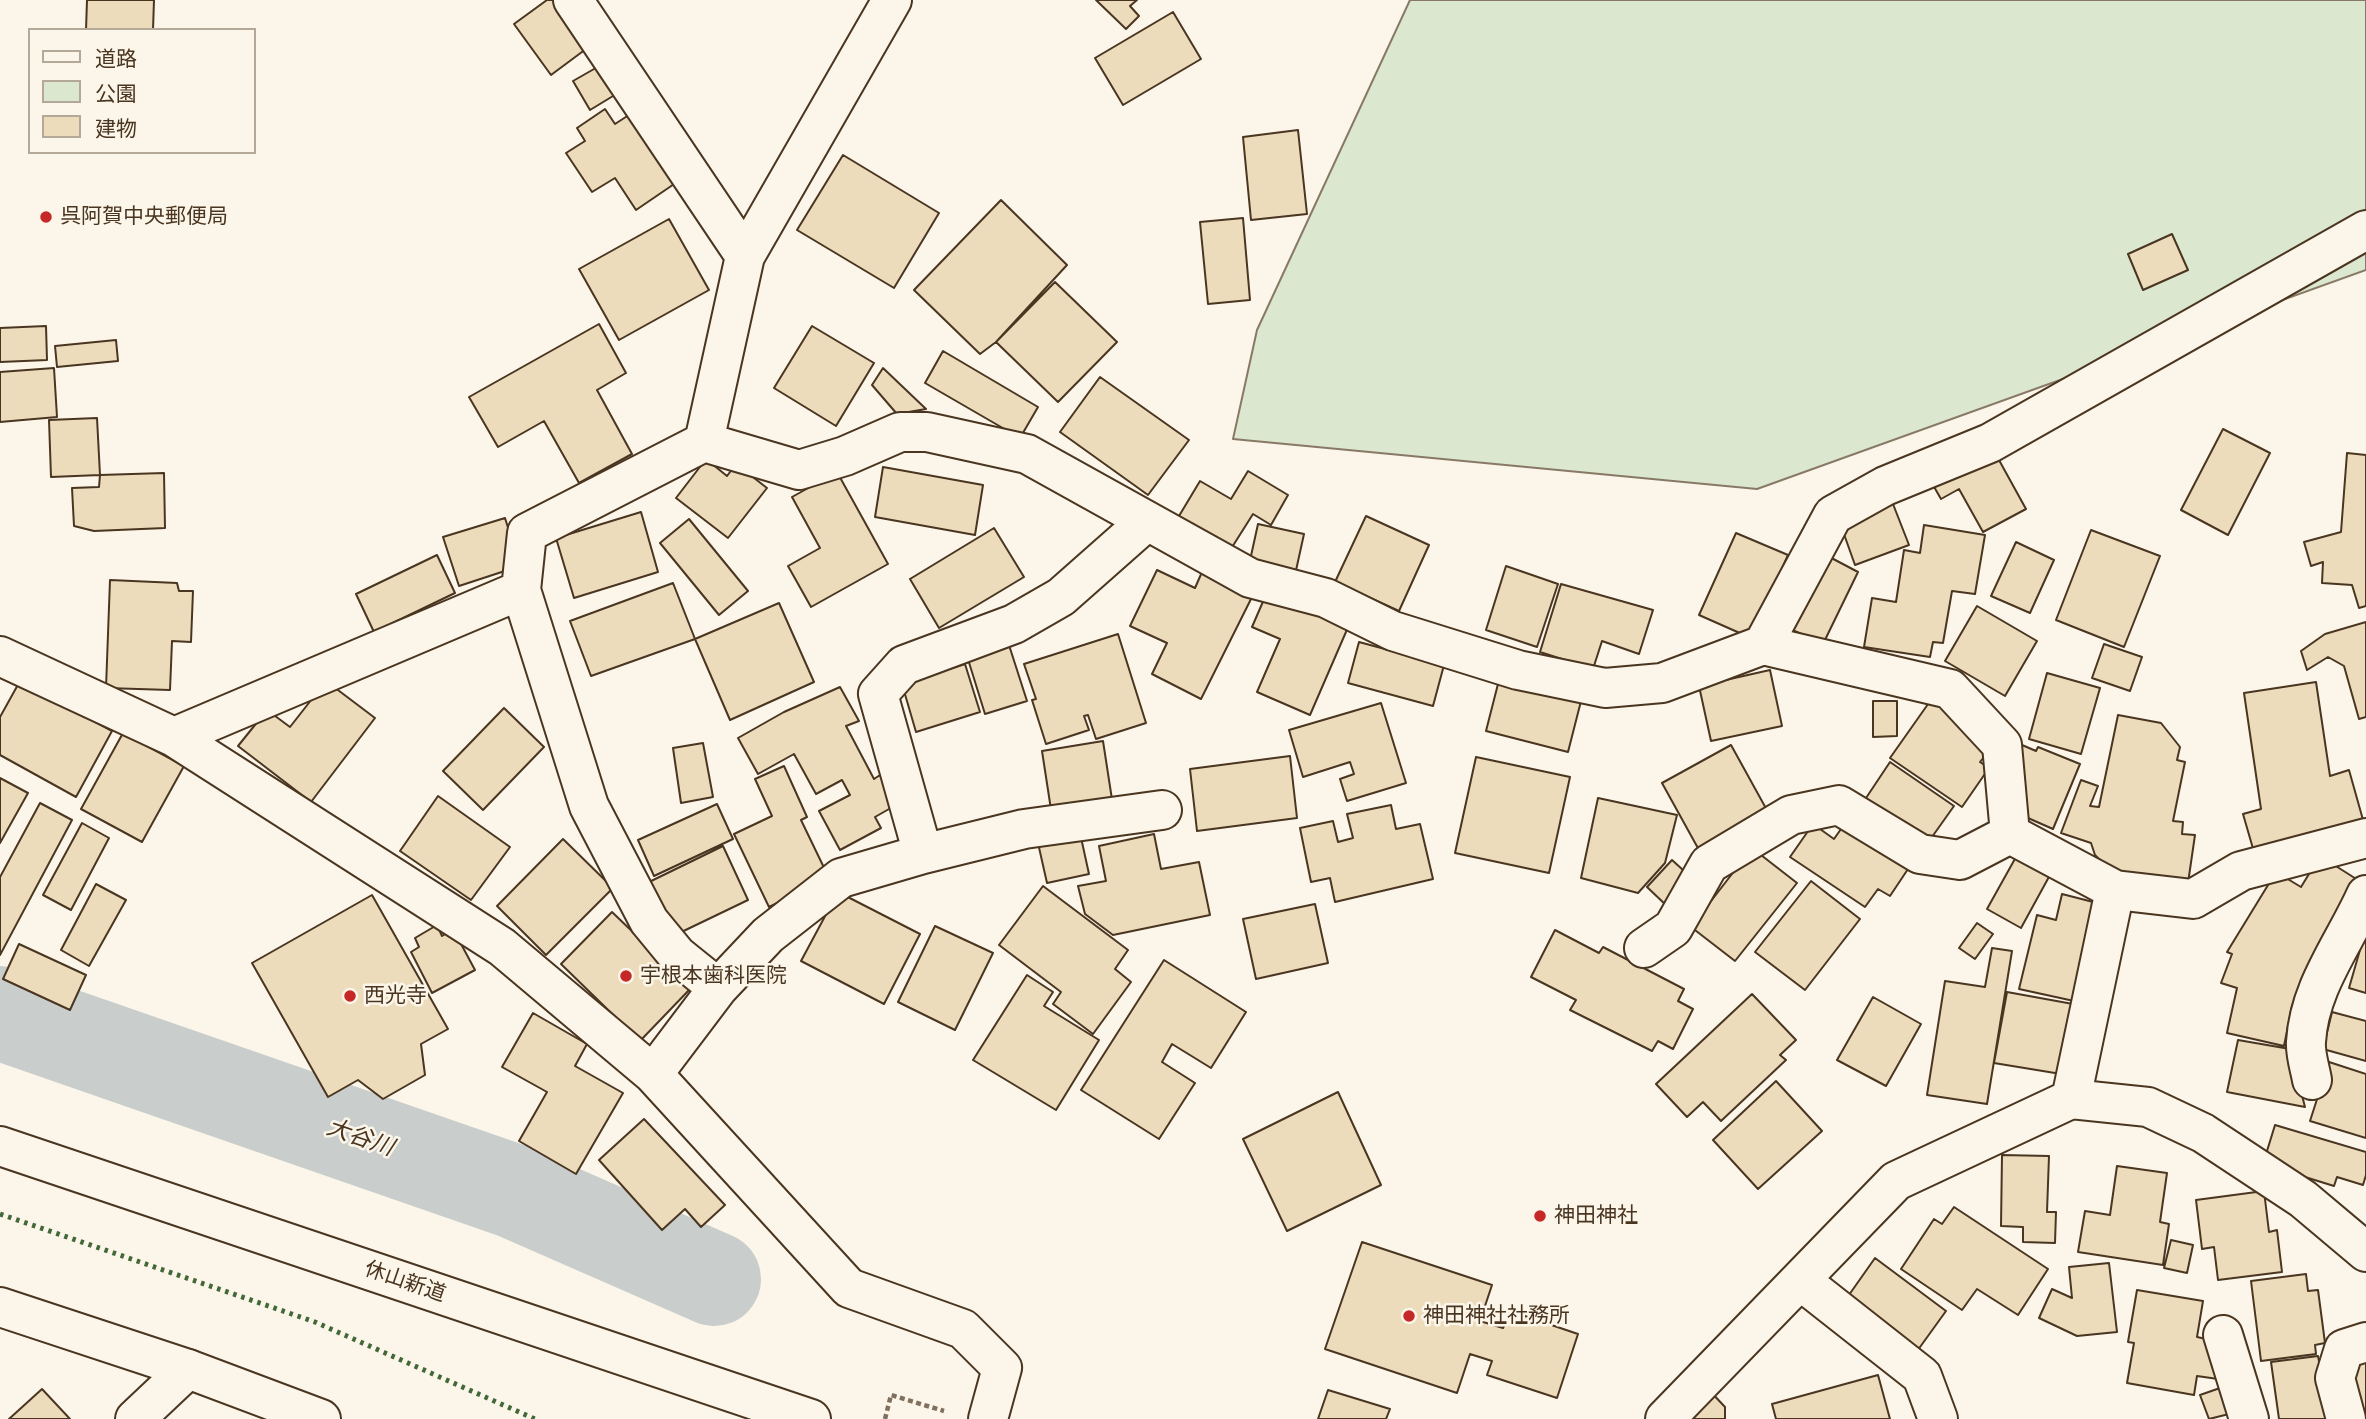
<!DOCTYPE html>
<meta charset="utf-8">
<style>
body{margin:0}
#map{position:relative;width:2366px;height:1419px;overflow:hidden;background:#fbf6e9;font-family:Karla,"Noto Sans JP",sans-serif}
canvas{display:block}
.legend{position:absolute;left:28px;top:28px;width:228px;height:126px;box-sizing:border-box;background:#fbf6e9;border:2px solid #b4a999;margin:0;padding:9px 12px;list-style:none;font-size:21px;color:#4a3520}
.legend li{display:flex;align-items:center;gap:14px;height:35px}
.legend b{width:35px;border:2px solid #b4a999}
</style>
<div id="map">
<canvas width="2366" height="1419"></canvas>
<ul class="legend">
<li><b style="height:9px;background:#fbf6e9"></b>道路</li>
<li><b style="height:19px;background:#dce7d0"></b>公園</li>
<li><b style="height:19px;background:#ecdcbc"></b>建物</li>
</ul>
</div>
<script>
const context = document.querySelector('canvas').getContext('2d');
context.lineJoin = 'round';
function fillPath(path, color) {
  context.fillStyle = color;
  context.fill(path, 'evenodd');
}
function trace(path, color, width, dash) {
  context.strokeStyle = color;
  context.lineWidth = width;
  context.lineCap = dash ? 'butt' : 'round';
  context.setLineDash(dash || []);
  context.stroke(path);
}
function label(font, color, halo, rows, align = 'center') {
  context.font = font + ' Karla,"Noto Sans JP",sans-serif';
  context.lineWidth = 5;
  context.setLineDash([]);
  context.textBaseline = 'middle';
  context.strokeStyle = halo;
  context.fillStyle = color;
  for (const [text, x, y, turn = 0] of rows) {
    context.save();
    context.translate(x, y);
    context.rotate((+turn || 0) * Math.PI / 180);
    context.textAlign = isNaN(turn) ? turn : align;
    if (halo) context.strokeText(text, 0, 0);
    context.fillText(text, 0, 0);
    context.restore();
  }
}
const green = new Path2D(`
 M 1410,0 L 2366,0 L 2366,270 L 1757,489 L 1233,439 L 1257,330 Z`);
const river = new Path2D(`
 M 0,1013 L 513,1191 L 714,1279`);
const building = new Path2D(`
 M 87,0 L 154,0 L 153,30 L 86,30 Z
 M 547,0 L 557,0 L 590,46 L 551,75 L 514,24 Z
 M 1096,0 L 1137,0 L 1130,6 L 1139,16 L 1126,29 Z
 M 1173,12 L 1201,59 L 1123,105 L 1095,58 Z
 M 601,65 L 618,93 L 590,110 L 573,81 Z
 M 605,109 L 615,124 L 635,111 L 680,180 L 636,210 L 615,178 L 592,192 L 566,153 L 585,141 L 577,128 Z
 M 1298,130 L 1307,214 L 1251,220 L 1243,137 Z
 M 843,155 L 939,213 L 894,288 L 797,230 Z
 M 1001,200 L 1067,265 L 996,342 L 980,354 L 914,290 Z
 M 1243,218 L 1250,300 L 1208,304 L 1200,222 Z
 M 669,219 L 709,290 L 619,340 L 579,269 Z
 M 2172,234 L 2188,270 L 2143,290 L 2128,254 Z
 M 1055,282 L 1117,342 L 1058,402 L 996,342 Z
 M 599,324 L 626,373 L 597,390 L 632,454 L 579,483 L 544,421 L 498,447 L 469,397 Z
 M 46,326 L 47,360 L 0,362 L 0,328 Z
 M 812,326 L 874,363 L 836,426 L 774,388 Z
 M 116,340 L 118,361 L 57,367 L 55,346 Z
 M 943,351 L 1038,407 L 1020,438 L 925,383 Z
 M 54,368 L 57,417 L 0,422 L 0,372 Z
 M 883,368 L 926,409 L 897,414 L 872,385 Z
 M 1100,377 L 1189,440 L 1148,495 L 1060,432 Z
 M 97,418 L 100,475 L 51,477 L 49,420 Z
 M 2223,429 L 2270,453 L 2228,535 L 2181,510 Z
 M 1994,451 L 2026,509 L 1983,532 L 1959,489 L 1941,499 L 1933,485 Z
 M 2347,453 L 2366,455 L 2366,606 L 2359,608 L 2352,585 L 2322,583 L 2323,562 L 2311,566 L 2304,542 L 2341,532 Z
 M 706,459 L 727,476 L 736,464 L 767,488 L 728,538 L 676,498 Z
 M 883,467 L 983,485 L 975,535 L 875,517 Z
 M 1248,471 L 1288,495 L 1271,525 L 1253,514 L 1229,552 L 1176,521 L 1200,481 L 1231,499 Z
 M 837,472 L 888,564 L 811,607 L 788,566 L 820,548 L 792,497 Z
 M 164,473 L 165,528 L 94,531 L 74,526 L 72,488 L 99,487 L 100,475 Z
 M 1893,504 L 1909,545 L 1855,565 L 1840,523 Z
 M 641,512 L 658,572 L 574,598 L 556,538 Z
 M 1366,516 L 1429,545 L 1399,611 L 1335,582 Z
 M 505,518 L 520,566 L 459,586 L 443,537 Z
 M 689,519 L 748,591 L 719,615 L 660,543 Z
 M 1258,524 L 1304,534 L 1295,575 L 1249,565 Z
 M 1924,525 L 1985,535 L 1975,594 L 1952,591 L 1943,643 L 1933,642 L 1930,657 L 1864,647 L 1872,598 L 1896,602 L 1904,550 L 1920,553 Z
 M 994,528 L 1024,577 L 939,628 L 910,579 Z
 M 2091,530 L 2160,556 L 2124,647 L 2056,620 Z
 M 1736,533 L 1788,555 L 1751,638 L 1699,615 Z
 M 2016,542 L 2054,560 L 2030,613 L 1991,596 Z
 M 1822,553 L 1858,572 L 1823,644 L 1786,627 Z
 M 437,555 L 455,593 L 374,632 L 356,594 Z
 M 1506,566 L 1558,584 L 1537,647 L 1486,630 Z
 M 1157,570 L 1195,588 L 1202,572 L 1252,597 L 1201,699 L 1152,674 L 1167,643 L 1130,626 Z
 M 110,580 L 177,583 L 179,591 L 193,591 L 191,642 L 172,641 L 170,690 L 106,688 Z
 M 673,583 L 695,639 L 591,676 L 570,621 Z
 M 1561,584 L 1653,610 L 1639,654 L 1602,641 L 1593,669 L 1540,652 Z
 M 1268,590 L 1349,625 L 1310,715 L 1257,692 L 1280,639 L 1252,627 Z
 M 779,603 L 814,682 L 730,720 L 695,639 Z
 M 1977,606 L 2037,641 L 2005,696 L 1945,661 Z
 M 2366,622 L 2366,717 L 2359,719 L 2344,666 L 2328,657 L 2307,670 L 2301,651 L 2325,634 Z
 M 1118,634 L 1146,723 L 1096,739 L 1088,715 L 1084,716 L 1089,730 L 1046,744 L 1032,700 L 1036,699 L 1024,664 Z
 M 1008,642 L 1027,701 L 985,714 L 967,656 Z
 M 1359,642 L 1444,665 L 1433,706 L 1348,683 Z
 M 2104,644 L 2142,657 L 2130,691 L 2092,678 Z
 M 965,664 L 980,712 L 916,732 L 902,684 Z
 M 1770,670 L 1782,726 L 1711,741 L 1699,686 Z
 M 2047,673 L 2100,688 L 2081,754 L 2029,739 Z
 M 1499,680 L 1581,701 L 1568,752 L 1486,731 Z
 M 20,681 L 112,731 L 76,797 L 0,755 L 0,717 Z
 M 326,681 L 375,718 L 311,802 L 238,746 L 267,710 L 290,727 Z
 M 2316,682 L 2330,776 L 2349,770 L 2365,827 L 2254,852 L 2243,814 L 2261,809 L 2244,693 Z
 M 840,687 L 859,721 L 846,726 L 874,779 L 880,775 L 896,805 L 875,817 L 881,828 L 840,850 L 819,811 L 850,795 L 842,780 L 816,794 L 794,754 L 758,774 L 738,738 L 784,712 Z
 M 1933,697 L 1988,752 L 1980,762 L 1989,768 L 1962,807 L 1890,758 Z
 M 1873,701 L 1897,701 L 1897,736 L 1873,737 Z
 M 1381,703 L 1406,783 L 1347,801 L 1340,779 L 1354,774 L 1350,762 L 1303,777 L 1289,730 Z
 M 504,708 L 544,747 L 483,810 L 443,771 Z
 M 2118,715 L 2161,723 L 2180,747 L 2177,760 L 2185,762 L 2173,821 L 2183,822 L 2182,834 L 2195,835 L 2188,883 L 2110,870 L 2095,855 L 2091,843 L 2061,833 L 2081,780 L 2098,786 L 2090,806 L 2099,807 Z
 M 123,733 L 184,766 L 142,842 L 81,809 Z
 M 1103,741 L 1113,806 L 1052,816 L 1042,751 Z
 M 703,743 L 713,797 L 681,803 L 673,748 Z
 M 1731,745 L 1768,812 L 1699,850 L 1662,783 Z
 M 2022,745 L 2036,751 L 2038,747 L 2080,764 L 2053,829 L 2012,811 L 2025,778 L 2011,772 Z
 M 1290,756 L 1297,818 L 1197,831 L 1190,769 Z
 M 1476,757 L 1570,777 L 1549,873 L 1455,853 Z
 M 1890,762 L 1954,806 L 1927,844 L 1864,801 Z
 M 784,766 L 807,817 L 801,820 L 829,878 L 769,907 L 734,834 L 772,816 L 755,779 Z
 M 0,778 L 28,793 L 0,843 Z
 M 438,796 L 510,847 L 471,900 L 400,851 Z
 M 1598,798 L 1677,815 L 1665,863 L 1638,893 L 1581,878 Z
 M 40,803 L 72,820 L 0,955 L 0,877 Z
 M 717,804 L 733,839 L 654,876 L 638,840 Z
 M 1391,805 L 1396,829 L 1420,824 L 1433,879 L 1335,902 L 1330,878 L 1311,882 L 1300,828 L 1333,821 L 1338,842 L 1353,838 L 1347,814 Z
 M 1848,819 L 1912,863 L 1890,896 L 1878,889 L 1865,907 L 1790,857 L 1813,824 L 1834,839 Z
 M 82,823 L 109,838 L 71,910 L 43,895 Z
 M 1080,833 L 1089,874 L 1047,883 L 1038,843 Z
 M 1154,834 L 1161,869 L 1199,862 L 1210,915 L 1113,935 L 1085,914 L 1078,886 L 1106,881 L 1099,846 Z
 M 563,839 L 613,888 L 546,955 L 497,906 Z
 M 723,846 L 748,900 L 669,938 L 645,884 Z
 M 1752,848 L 1797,883 L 1735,961 L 1691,927 Z
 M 2320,856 L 2361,882 L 2301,981 L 2292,1006 L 2284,1046 L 2227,1033 L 2237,988 L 2221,983 L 2232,954 L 2227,952 L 2276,872 L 2301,887 Z
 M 2016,857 L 2050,875 L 2021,928 L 1987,909 Z
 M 1672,860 L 1694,880 L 1668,907 L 1647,887 Z
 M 1811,881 L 1860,919 L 1805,990 L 1755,952 Z
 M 96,884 L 126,900 L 89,966 L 61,950 Z
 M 1043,886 L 1128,950 L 1115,969 L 1131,982 L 1093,1034 L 1053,1004 L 1061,992 L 999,945 Z
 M 838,892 L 920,934 L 884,1004 L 801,961 Z
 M 2062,894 L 2097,903 L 2074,1001 L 2019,989 L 2037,915 L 2056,920 Z
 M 372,895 L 448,1029 L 421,1044 L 425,1075 L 383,1099 L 358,1080 L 328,1097 L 252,963 Z
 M 1315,904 L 1328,963 L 1256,979 L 1243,919 Z
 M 612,912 L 691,988 L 640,1041 L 561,964 Z
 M 1977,923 L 1993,934 L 1975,959 L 1959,948 Z
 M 437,925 L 442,936 L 453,929 L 475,970 L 432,993 L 411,952 L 419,947 L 415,938 Z
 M 935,926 L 993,953 L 955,1030 L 898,1002 Z
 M 1555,930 L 1599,953 L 1603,947 L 1684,989 L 1678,1001 L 1693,1009 L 1673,1049 L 1658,1041 L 1652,1051 L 1570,1010 L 1576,1000 L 1531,977 Z
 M 2364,936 L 2366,936 L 2366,993 L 2349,988 Z
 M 19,944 L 86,975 L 70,1010 L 3,979 Z
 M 1992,948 L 2012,951 L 1987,1104 L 1927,1095 L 1945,981 L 1985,987 Z
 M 1164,960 L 1246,1012 L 1211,1068 L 1172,1044 L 1162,1062 L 1195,1083 L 1159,1139 L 1081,1090 Z
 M 1027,975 L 1053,992 L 1044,1006 L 1099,1040 L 1056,1110 L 973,1060 Z
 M 2007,992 L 2073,1004 L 2061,1074 L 1994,1063 Z
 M 1752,994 L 1796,1040 L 1780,1055 L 1786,1060 L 1721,1121 L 1703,1102 L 1687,1117 L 1656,1084 Z
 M 1873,997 L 1921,1024 L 1886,1086 L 1837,1060 Z
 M 2332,1012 L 2366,1021 L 2366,1061 L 2323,1049 Z
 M 533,1013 L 587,1044 L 575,1066 L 623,1093 L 576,1174 L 519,1141 L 547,1092 L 502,1067 Z
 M 2238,1040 L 2290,1049 L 2305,1107 L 2227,1092 Z
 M 2329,1062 L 2366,1074 L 2366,1138 L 2310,1121 Z
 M 1776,1081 L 1822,1131 L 1758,1189 L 1713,1140 Z
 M 1338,1092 L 1381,1185 L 1287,1231 L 1243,1139 Z
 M 644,1119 L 725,1205 L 701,1227 L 685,1209 L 662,1230 L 599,1160 Z
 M 2275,1125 L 2366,1152 L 2366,1175 L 2363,1185 L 2337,1177 L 2334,1186 L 2263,1164 Z
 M 2002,1155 L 2049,1156 L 2047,1212 L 2056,1212 L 2055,1243 L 2023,1242 L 2023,1227 L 2001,1226 Z
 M 2117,1166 L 2167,1173 L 2160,1222 L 2169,1224 L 2163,1265 L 2078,1252 L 2085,1211 L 2110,1215 Z
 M 2264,1191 L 2269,1232 L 2277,1230 L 2282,1272 L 2218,1280 L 2214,1247 L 2202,1249 L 2196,1200 Z
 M 1954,1207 L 2048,1269 L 2018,1315 L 1977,1289 L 1962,1310 L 1901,1269 L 1934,1219 L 1942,1224 Z
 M 2171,1240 L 2193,1245 L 2187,1273 L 2164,1268 Z
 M 1362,1242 L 1492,1285 L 1480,1321 L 1503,1328 L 1510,1311 L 1578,1334 L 1557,1398 L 1487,1375 L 1492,1361 L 1470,1354 L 1457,1393 L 1325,1349 Z
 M 1875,1258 L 1946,1311 L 1915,1354 L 1844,1302 Z
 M 2109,1263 L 2117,1332 L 2077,1336 L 2039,1318 L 2052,1289 L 2072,1298 L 2069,1267 Z
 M 2306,1274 L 2308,1291 L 2318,1290 L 2325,1343 L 2315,1345 L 2316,1354 L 2261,1361 L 2251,1281 Z
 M 2137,1290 L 2203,1301 L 2197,1337 L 2225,1343 L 2218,1379 L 2197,1376 L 2194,1395 L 2127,1383 L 2134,1343 L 2128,1342 Z
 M 2366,1352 L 2366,1416 L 2345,1360 Z
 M 2318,1356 L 2330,1419 L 2279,1419 L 2271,1362 Z
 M 1878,1375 L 1890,1419 L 1776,1419 L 1772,1404 Z
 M 2220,1388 L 2229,1414 L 2209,1419 L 2200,1395 Z
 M 42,1389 L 70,1419 L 9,1419 Z
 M 1328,1390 L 1390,1409 L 1386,1419 L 1318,1419 Z
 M 1709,1390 L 1725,1407 L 1725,1419 L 1680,1419 Z`);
const path = new Path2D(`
 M 885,1419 L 891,1395 L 944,1411`);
const minor = new Path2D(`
 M 573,0 L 745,256
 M 704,442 L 799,470 L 845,456 L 900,432 L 927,432 L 1027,454 L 1250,578 L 1326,598 L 1393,631 L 1518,670 L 1605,688 L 1662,683 L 1763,645 L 1833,515 L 1885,486 L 1990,443 L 2366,230
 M 1763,645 L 1950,689 L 2002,745 L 2010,834 L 2115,890 L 2193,899 L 2241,871 L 2366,838
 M 0,656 L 174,737 L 502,947 L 653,1074 L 849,1288 L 963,1329 L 1002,1368 L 988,1419
 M 174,737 L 521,590
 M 923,854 L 1024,829 L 1162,810
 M 1644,948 L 1673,928 L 1709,864 L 1791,815 L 1839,805 L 1920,854 L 1960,860 L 2010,834
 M 718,988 L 677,955 L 649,921 L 589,806 L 521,590 L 527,533 L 704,442 L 745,256 L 892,0
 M 653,1074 L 718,988 L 768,935 L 841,878 L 923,854 L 878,694 L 904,665 L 1014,624 L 1061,597 L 1147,521
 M 2312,1080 C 2310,1068 2305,1054 2306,1042 C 2309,987 2344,944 2366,895
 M 2071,1099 L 2148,1107 L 2203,1133 L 2303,1199 L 2366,1252
 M 1800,1280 L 1922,1376 L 1938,1419
 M 2223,1335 L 2249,1419
 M 135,1419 L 188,1369
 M 1665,1419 L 1896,1181 L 2071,1099 L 2115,890
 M 2346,1419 L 2335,1378 L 2344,1349 L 2366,1342`);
const highway = new Path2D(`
 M 0,1146 L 811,1419
 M 0,1307 L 188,1369 L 321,1419`);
const hedge = new Path2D(`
 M 0,1214 L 315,1322 L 535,1419`);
const markers = [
 [46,217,7,"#c62828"],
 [626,976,7,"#c62828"],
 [350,996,7,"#c62828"],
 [1540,1216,7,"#c62828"],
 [1409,1316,7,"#c62828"]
];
const poiNames = [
 ["呉阿賀中央郵便局",60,217],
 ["宇根本歯科医院",640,976],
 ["西光寺",364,996],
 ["神田神社",1554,1216],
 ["神田神社社務所",1423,1316]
];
const streetNames = [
 ["休山新道",405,1282,19]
];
const waterNames = [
 ["大谷川",360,1138,19]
];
fillPath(green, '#dce7d0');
trace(green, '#887966', 2);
trace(river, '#c9cecd', 94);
fillPath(building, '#ecdcbc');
trace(building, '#4a3520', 2);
trace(minor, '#4a3520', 42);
trace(highway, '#4a3520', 42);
trace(path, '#7f6f5c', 4.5, [5, 3.5]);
trace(minor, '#fbf6e9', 38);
trace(highway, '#fbf6e9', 38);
trace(hedge, '#436837', 5, [3.5, 5]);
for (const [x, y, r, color] of markers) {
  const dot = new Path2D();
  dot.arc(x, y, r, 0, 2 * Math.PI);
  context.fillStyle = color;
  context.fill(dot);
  trace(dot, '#fbf6e9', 2.5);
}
label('21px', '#4a3520', '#fbf6e9', poiNames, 'left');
label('21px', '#4a3520', '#fbf6e9', streetNames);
label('italic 23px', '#4a3520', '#fbf6e9', waterNames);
</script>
